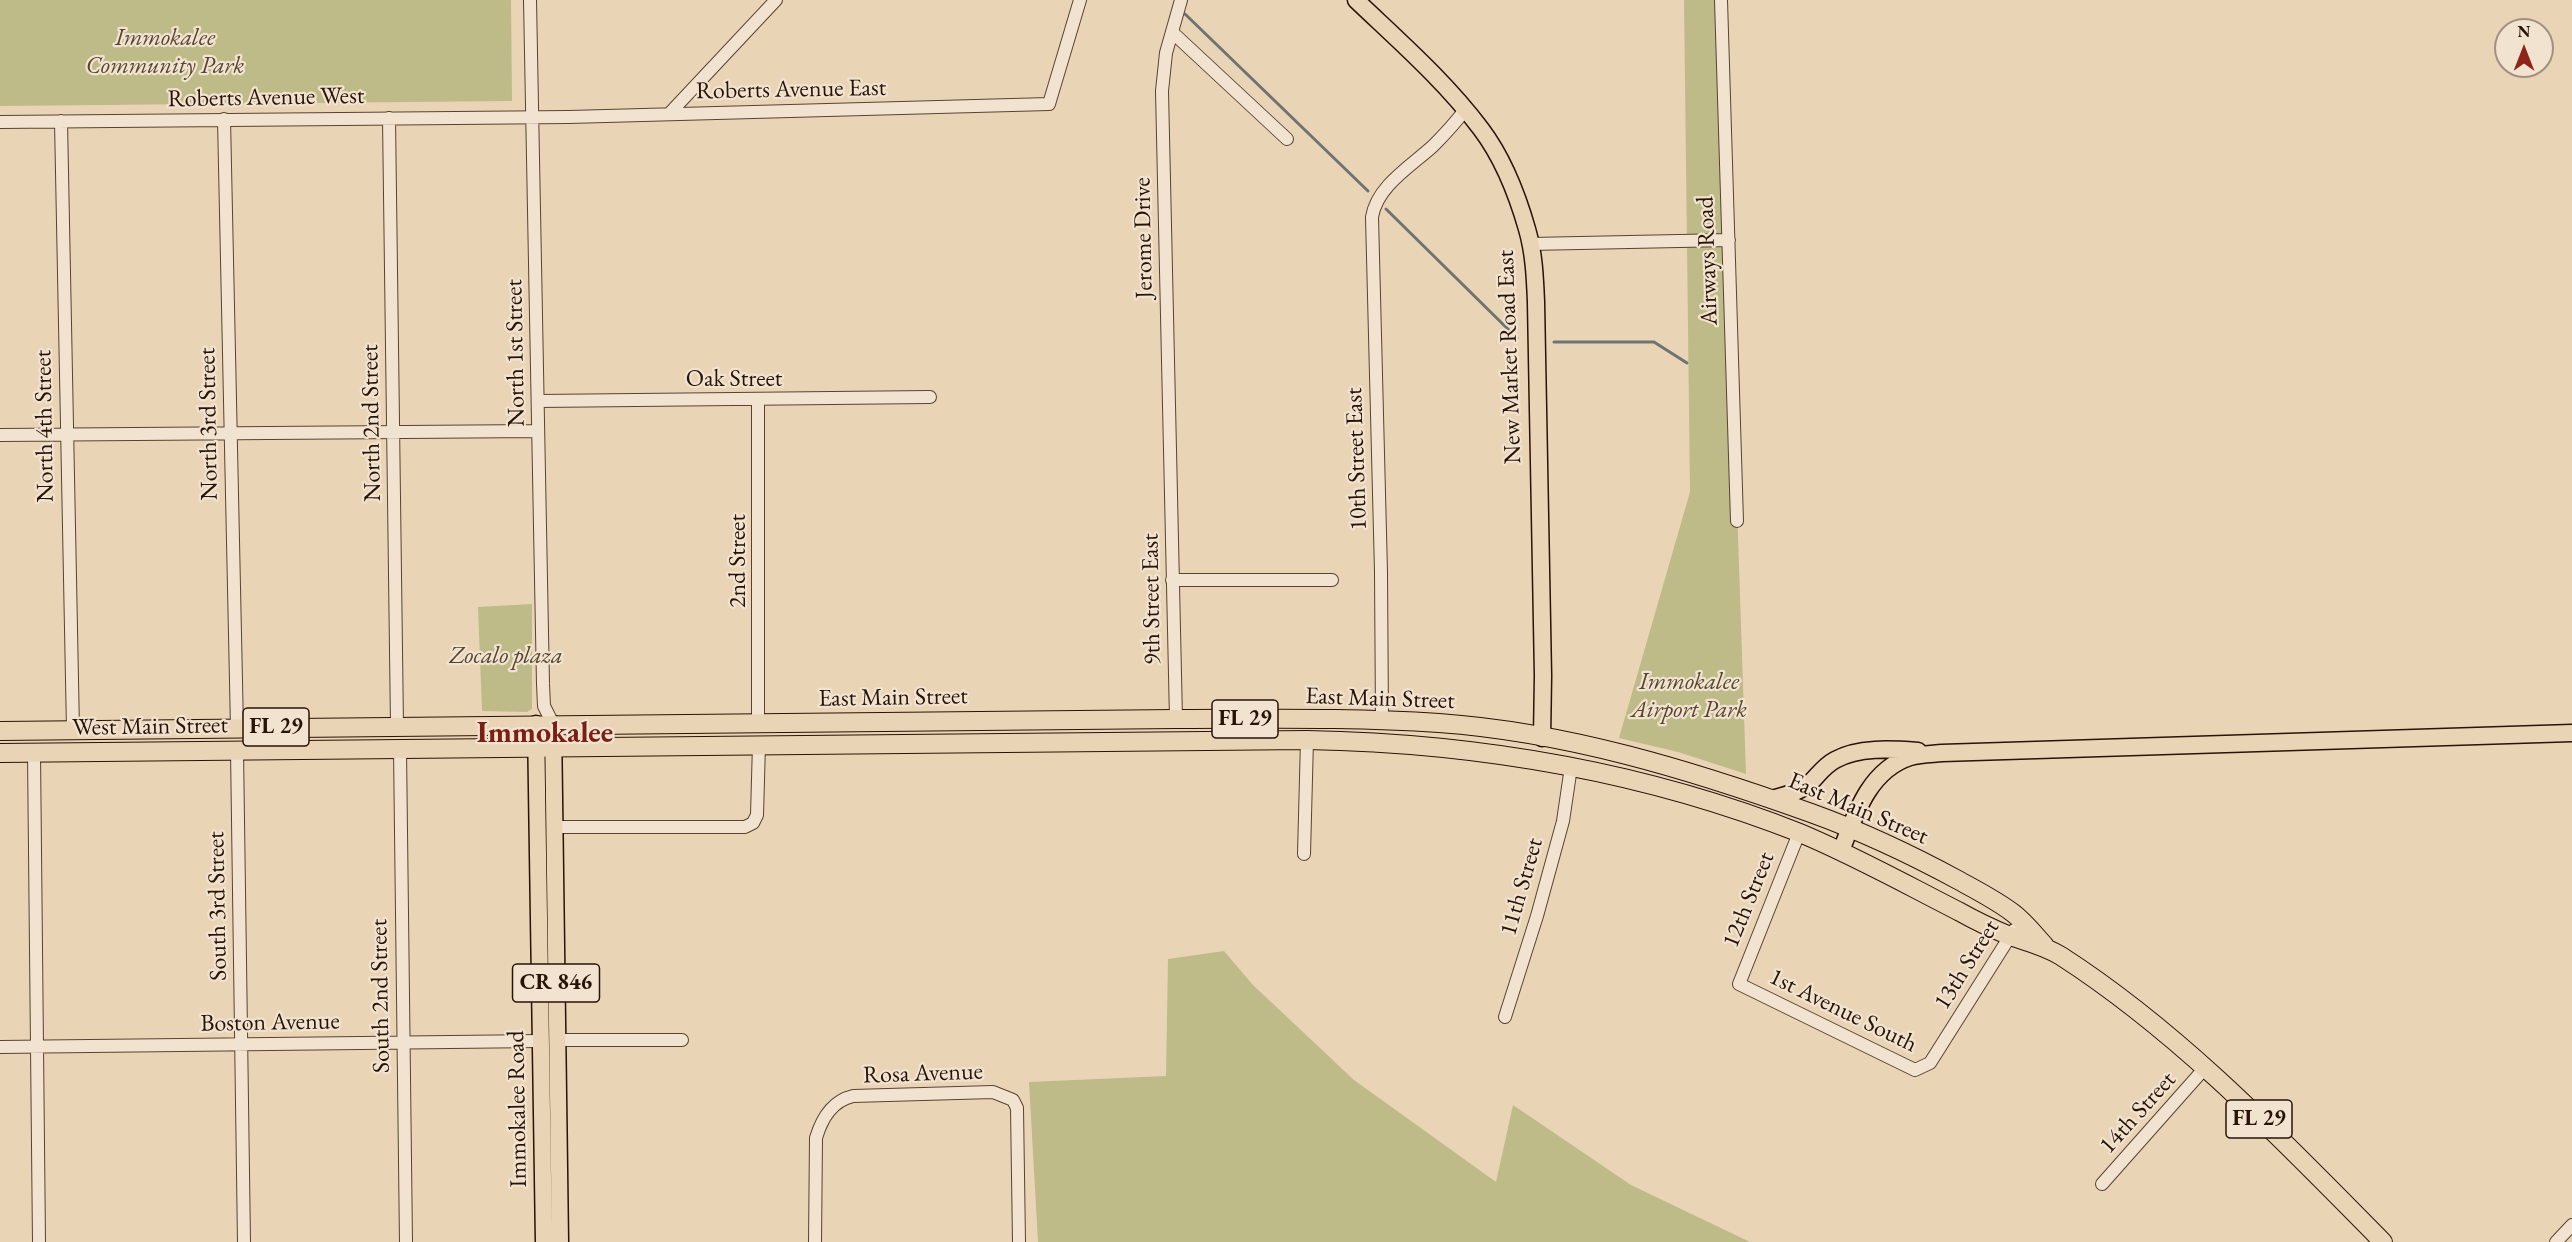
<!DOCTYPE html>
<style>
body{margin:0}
#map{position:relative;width:2572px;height:1242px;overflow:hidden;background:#ead4b6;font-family:"EB Garamond",serif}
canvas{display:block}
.north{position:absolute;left:2494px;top:18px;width:60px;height:60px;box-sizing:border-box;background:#f1e3d0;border:2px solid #a19080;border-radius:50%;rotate:0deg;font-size:16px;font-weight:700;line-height:24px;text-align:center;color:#281307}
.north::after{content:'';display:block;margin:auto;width:21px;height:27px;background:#8f2418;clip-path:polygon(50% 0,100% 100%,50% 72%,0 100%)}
</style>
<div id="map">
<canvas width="2572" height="1242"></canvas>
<div class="north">N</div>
</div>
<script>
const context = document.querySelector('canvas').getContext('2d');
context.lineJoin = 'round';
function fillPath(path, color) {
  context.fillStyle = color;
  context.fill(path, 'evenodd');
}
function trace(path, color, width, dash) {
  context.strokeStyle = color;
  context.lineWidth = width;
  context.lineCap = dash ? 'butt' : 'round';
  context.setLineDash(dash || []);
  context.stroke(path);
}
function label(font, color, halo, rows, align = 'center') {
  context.font = font + ' "EB Garamond",serif';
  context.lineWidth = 4.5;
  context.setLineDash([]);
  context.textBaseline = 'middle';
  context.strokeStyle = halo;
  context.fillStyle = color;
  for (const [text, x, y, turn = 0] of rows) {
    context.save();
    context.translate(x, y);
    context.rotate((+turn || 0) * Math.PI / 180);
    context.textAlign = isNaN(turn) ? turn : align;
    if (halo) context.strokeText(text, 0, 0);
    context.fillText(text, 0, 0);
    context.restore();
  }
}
const green = new Path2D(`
 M 0,0 L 511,0 L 512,101 L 0,106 Z
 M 1684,0 L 1720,0 L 1746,774 L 1678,752 L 1619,738 L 1690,492 Z
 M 532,604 L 532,709 L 527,712 L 482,711 L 478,607 Z
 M 1224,951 L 1253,985 L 1354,1080 L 1496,1182 L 1513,1105 L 1631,1185 L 1750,1242 L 1038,1242 L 1029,1082 L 1166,1076 L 1168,959 Z`);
const stream = new Path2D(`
 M 1185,14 L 1368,191
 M 1386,209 L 1517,338
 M 1554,342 L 1654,342 L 1687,363`);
const minor = new Path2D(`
 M 530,0 L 543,684 L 544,706 L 553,724
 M 1721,0 L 1737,521
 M 1172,32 L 1287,139
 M 669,114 L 776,0
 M 389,118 L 397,726
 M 224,119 L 237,728
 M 61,121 L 73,730
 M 0,122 L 569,117 L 1049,104 L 1080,0
 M 1530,244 L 1729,240
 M 758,400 L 758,723
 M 538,401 L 930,397
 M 0,435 L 538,431
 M 1172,580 L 1332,580
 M 1176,719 L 1162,91 L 1166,53 L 1181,0
 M 1382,720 L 1381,572 L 1372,217 C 1377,186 1411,166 1433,146 C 1444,135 1455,123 1465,110
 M 400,749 L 406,1242
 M 237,750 L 244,1242
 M 34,753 L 39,1242
 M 554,827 L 745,827 L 753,823 L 757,815 L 759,744
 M 1799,833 L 1739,984 L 1915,1070 L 1930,1063 L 2014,930
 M 1304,854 L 1307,740
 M 1505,1017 L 1537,916 L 1563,821 L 1571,767
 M 557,1040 L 682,1040
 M 0,1047 L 541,1041
 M 2102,1184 L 2204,1069
 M 815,1242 L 816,1138 C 822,1118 832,1101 853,1096 L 993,1092 L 1013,1100 L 1017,1108 L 1019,1242
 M 2556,1242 L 2572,1225`);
const major = new Path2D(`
 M 1356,0 C 1399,41 1445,81 1481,129 C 1503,158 1517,194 1527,229 C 1534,253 1535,278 1536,302 L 1543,676 L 1542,738
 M 536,724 L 544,1242
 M 553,724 L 560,1242
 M 1772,799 C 1785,795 1801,792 1811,782 C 1819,774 1824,766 1835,760 C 1858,747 1891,749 1918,751
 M 1841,851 C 1855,815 1869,770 1910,757 C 1920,754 1932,754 1942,753 L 2572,733`);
const highway = new Path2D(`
 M 0,731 L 1176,719 C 1264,719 1352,717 1439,723 C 1566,732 1691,770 1811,813 C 1861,831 1910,854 1958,880 C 1976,890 1996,900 2013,913 C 2025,922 2035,935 2045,946
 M 0,753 L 1307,740 C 1474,743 1643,771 1800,833 C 1855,856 1907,885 1960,912 C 1976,921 1993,929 2010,936 C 2028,942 2045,946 2061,956 C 2182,1034 2283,1141 2383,1242`);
const shields = [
 [1245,719,66],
 [276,727,66],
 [556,983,87],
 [2259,1119,66]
];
const shieldNames = [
 ["FL 29",1245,719],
 ["FL 29",276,727],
 ["CR 846",556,983],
 ["FL 29",2259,1119]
];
const parkNames = [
 ["Immokalee",165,38],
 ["Community Park",165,66],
 ["Zocalo plaza",506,656],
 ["Immokalee",1689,682],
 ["Airport Park",1689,710]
];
const streetNames = [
 ["Roberts Avenue East",791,90,-1],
 ["Roberts Avenue West",266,98,-1],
 ["Jerome Drive",1144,238,-91],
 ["Airways Road",1708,261,-92],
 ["North 1st Street",516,353,-91],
 ["New Market Road East",1510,357,-92],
 ["Oak Street",734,379],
 ["North 2nd Street",372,423,-91],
 ["North 3rd Street",209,424,-91],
 ["North 4th Street",45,426,-91],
 ["10th Street East",1357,459,-92],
 ["2nd Street",738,561,-90],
 ["9th Street East",1152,599,-91],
 ["East Main Street",893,698,-1],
 ["East Main Street",1380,699,2],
 ["West Main Street",150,727,-1],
 ["East Main Street",1858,809,23],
 ["11th Street",1522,887,-74],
 ["12th Street",1749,900,-68],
 ["South 3rd Street",218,906,-91],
 ["13th Street",1967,965,-58],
 ["South 2nd Street",381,996,-91],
 ["1st Avenue South",1843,1011,26],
 ["Boston Avenue",270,1023,-1],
 ["Rosa Avenue",923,1074,-2],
 ["Immokalee Road",518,1109,-91],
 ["14th Street",2138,1113,-48]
];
const districtNames = [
 ["Immokalee",545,734]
];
fillPath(green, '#bebb89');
trace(stream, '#6f7472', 3);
trace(minor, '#584333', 14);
trace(major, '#281307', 19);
trace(highway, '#281307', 20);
trace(minor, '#f1e3d0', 12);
trace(major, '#ead4b6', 16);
trace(highway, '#ead4b6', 18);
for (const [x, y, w] of shields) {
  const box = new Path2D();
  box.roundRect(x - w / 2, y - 19, w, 38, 4.5);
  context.fillStyle = '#f1e3d0';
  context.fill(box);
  trace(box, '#281307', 1.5);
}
label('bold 22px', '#281307', null, shieldNames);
label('italic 24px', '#55452e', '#f1e3d0', parkNames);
label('24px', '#281307', '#f1e3d0', streetNames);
label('bold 30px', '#7a1f14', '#f1e3d0', districtNames);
</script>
